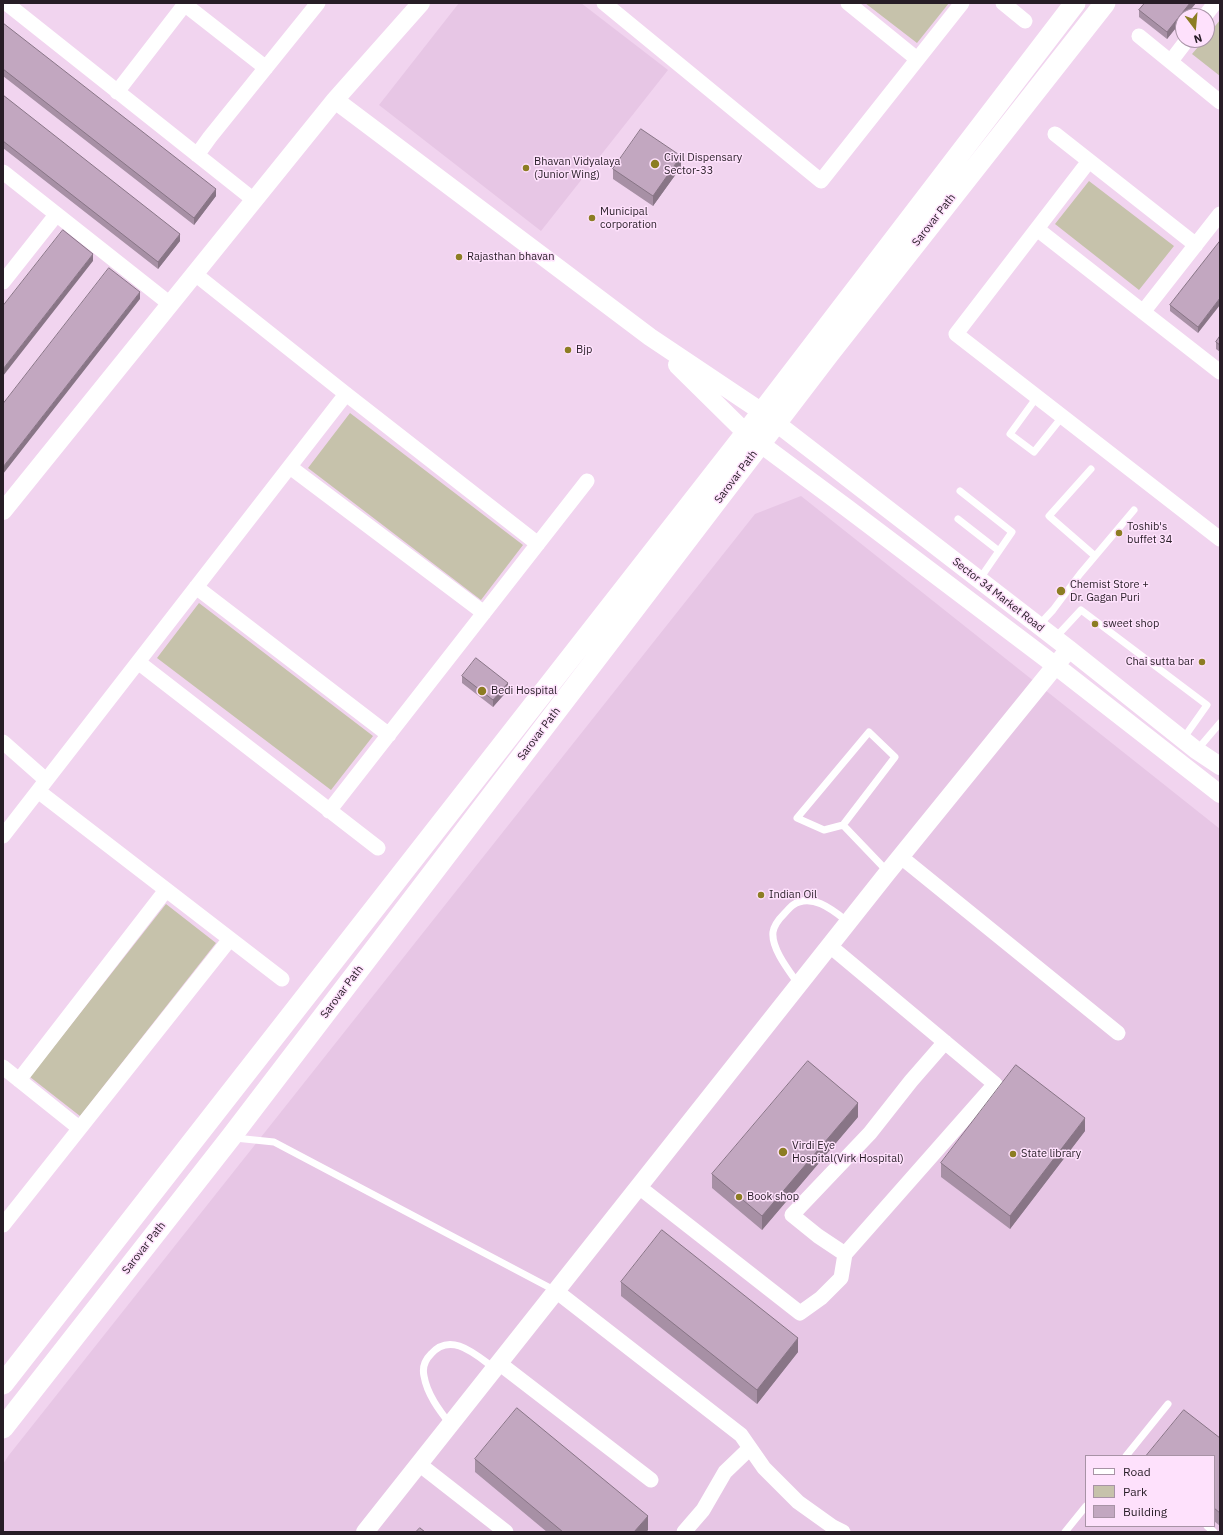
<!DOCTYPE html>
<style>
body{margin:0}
#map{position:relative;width:1223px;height:1535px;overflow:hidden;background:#f1d4ef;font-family:"IBM Plex Sans",sans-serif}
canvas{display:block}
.frame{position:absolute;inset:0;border:4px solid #271d26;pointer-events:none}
.legend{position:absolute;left:1085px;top:1455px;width:130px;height:72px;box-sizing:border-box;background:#fee1fc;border:1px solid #a893a6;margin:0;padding:5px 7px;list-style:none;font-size:12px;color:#271d26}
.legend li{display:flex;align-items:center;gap:8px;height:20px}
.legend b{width:20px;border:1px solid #a893a6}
.north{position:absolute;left:1175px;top:8px;width:40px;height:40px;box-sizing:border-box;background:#fee1fc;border:1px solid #a893a6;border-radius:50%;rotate:164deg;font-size:11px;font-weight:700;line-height:16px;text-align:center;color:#271d26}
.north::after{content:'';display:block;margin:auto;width:14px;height:18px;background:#8c7d23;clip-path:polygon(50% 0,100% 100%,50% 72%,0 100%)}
</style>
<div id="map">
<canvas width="1223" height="1535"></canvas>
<div class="frame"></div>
<ul class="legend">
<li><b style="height:5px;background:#fff"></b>Road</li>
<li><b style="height:11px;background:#c6c2ab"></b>Park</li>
<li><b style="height:11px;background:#c2a7c0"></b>Building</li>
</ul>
<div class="north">N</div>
</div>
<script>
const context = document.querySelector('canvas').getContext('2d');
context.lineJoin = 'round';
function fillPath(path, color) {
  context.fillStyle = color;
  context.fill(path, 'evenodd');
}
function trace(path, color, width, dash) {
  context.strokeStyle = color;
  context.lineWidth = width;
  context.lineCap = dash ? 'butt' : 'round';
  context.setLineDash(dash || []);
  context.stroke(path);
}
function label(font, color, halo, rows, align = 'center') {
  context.font = font + ' "IBM Plex Sans",sans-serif';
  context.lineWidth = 3;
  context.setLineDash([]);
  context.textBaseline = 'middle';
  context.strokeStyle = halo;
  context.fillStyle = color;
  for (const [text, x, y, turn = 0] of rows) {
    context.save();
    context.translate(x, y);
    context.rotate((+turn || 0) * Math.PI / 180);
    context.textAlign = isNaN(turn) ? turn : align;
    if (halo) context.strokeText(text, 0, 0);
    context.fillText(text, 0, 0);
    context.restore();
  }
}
const built = new Path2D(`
 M 459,3 L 581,3 L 668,70 L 541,231 L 379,105 Z
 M 801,496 L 1220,829 L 1220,1532 L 3,1532 L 3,1464 L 9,1455 L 755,514 ZM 1086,1456 L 1214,1456 L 1214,1526 L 1086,1526 Z`);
const green = new Path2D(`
 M 865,3 L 949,3 L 917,43 Z
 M 1220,20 L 1220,76 L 1192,54 L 1204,40 L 1207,40 L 1207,36 Z
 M 1089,181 L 1174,246 L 1139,290 L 1055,224 Z
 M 350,413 L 523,545 L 481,600 L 308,468 Z
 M 199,603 L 373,736 L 331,790 L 157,658 Z
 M 166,904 L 216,943 L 80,1116 L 30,1077 Z`);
const service = new Path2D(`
 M 1037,397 L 1010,434 L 1034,452 L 1062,417
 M 1091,469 L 1049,516 L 1095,556
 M 960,491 L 1012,532 L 979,580
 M 958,519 L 999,551
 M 1039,625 L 1053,610 L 1080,574 L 1134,510
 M 1055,638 L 1081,610 L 1207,705 L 1183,739
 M 1197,750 L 1220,723
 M 843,825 L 824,830 L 797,818 L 869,732 L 895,757 L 843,825 L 888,872
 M 799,985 C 790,972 771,949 773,932 C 774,926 780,918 784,914 C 787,911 790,907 793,905 C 812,892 834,911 848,922
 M 235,1138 L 274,1142 L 556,1291
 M 450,1424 C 439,1410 427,1394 424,1376 C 422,1367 425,1360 431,1354 C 451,1331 476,1355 494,1368
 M 1126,1456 L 1168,1404
 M 1207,1526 L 1214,1532
 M 1065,1532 L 1086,1506`);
const minor = new Path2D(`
 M 6,3 L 254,200
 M 183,3 L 266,68
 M 604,3 L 821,181 L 962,3
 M 848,3 L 917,59
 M 1003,3 L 1025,21
 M 1205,16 L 1215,3
 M 1139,36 L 1220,102
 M 1171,61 L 1187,40
 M 117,92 L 185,4
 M 1055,134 L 1196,245
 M 197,155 L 210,137 L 318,3
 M 1089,161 L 956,334 L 1220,539
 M 3,172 L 170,304
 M 1037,229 L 1220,372
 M 195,274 L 346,394 L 538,544
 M 3,282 L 56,215
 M 1143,312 L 1220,214
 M 290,467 L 484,613
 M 196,587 L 389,735
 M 138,662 L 378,848
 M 3,742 L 46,780
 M 38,791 L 282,979
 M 329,811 L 587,481
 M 3,836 L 346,394
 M 901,857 L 1118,1033
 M 830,946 L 995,1084 L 845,1254 L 818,1236 L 792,1215 L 870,1133 L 911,1081 L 945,1042
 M 3,1067 L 79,1128
 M 19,1080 L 166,890
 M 639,1187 L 800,1313 L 821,1298 L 841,1278 L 845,1254
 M 3,1225 L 230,939
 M 556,1291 L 741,1435 L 764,1468 L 798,1502 L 833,1527 L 843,1532
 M 499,1363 L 651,1480
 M 419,1464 L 506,1532
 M 684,1532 L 703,1510 L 725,1472 L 750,1448`);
const tertiary = new Path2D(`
 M 335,100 L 650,337 L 762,412 L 1069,649 L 1196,750 L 1220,766
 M 677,365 L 746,433 L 847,508 L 1056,666 L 1220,794
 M 3,511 L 335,100 L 421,3
 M 365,1532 L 888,872 L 1069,649`);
const secondary = new Path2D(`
 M 3,1384 L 746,433 L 1075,3
 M 3,1428 L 231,1137 L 829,354 L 1105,3`);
const wall = new Path2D(`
 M 1145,3 L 1196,3 L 1167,39 L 1139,17 L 1139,10 Z
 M 3,23 L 216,196 L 194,225 L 3,76 Z
 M 3,95 L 180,241 L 158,269 L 3,148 Z
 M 681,167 L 653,206 L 613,179 L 613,169 Z
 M 1220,241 L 1198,333 L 1170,311 L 1170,305 Z
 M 1220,336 L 1220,352 L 1216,349 L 1216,342 Z
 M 462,676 L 508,690 L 493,707 L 462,683 Z
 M 858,1117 L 762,1230 L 712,1188 L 712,1174 Z
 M 1085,1131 L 1010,1229 L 941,1177 L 941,1163 Z
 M 621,1282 L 798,1352 L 757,1404 L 621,1296 Z
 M 1220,1438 L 1220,1526 L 1214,1521 L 1214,1456 L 1147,1456 L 1147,1455 Z
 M 475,1459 L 648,1530 L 646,1532 L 547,1532 L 475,1472 Z`);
const shadedWall = new Path2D(`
 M 1190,3 L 1196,3 L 1185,16 L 1183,16 L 1183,19 L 1167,39 L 1167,32 Z
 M 681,156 L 681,167 L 653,206 L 653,196 Z
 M 216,189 L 216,196 L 194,225 L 194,218 Z
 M 180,234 L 180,241 L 158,269 L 158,262 Z
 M 93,254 L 93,261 L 3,376 L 3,369 Z
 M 140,292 L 140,299 L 3,474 L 3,467 Z
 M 1220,298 L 1220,305 L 1198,333 L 1198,327 Z
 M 508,683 L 508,690 L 493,707 L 493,700 Z
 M 858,1103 L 858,1117 L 762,1230 L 762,1216 Z
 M 1085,1118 L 1085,1131 L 1010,1229 L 1010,1216 Z
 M 798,1338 L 798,1352 L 757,1404 L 757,1390 Z
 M 648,1516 L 648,1530 L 646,1532 L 634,1532 Z`);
const building = new Path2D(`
 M 1145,3 L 1190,3 L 1167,32 L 1139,10 Z
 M 3,23 L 216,189 L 194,218 L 3,69 Z
 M 3,95 L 180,234 L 158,262 L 3,141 Z
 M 641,129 L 681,156 L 653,196 L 613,169 Z
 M 63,230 L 93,254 L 3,369 L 3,306 Z
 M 1220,241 L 1220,298 L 1198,327 L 1170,305 Z
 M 109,268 L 140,292 L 3,467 L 3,404 Z
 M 1220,336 L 1220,345 L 1216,342 Z
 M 476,658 L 508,683 L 493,700 L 462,676 Z
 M 808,1061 L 858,1103 L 762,1216 L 712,1174 Z
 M 1016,1065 L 1085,1118 L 1010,1216 L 941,1163 Z
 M 662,1230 L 798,1338 L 757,1390 L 621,1282 Z
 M 517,1408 L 648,1516 L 634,1532 L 563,1532 L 475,1459 Z
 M 1184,1410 L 1220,1438 L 1220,1513 L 1214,1508 L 1214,1456 L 1149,1456 L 1147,1455 Z
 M 420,1528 L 425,1532 L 416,1532 Z`);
const markers = [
 [655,164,5,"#8c7d23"],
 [526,168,4,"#8c7d23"],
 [592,218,4,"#8c7d23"],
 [459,257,4,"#8c7d23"],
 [568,350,4,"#8c7d23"],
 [1119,533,4,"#8c7d23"],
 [1061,591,5,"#8c7d23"],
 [1095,624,4,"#8c7d23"],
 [1202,662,4,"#8c7d23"],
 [482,691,5,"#8c7d23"],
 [761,895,4,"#8c7d23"],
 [783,1152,5,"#8c7d23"],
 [1013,1154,4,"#8c7d23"],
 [739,1197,4,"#8c7d23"]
];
const poiNames = [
 ["Civil Dispensary",664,158],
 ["Sector-33",664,171],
 ["Bhavan Vidyalaya",534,162],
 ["(Junior Wing)",534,175],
 ["Municipal",600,212],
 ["corporation",600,225],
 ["Rajasthan bhavan",467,257],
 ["Bjp",576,350],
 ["Toshib's",1127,527],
 ["buffet 34",1127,540],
 ["Chemist Store +",1070,585],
 ["Dr. Gagan Puri",1070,598],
 ["sweet shop",1103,624],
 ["Chai sutta bar",1194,662,"right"],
 ["Bedi Hospital",491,691],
 ["Indian Oil",769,895],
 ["Virdi Eye",792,1146],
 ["Hospital(Virk Hospital)",792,1159],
 ["State library",1021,1154],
 ["Book shop",747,1197]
];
const streetNames = [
 ["Sarovar Path",934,220,-52],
 ["Sarovar Path",736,477,-53],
 ["Sector 34 Market Road",998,595,38],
 ["Sarovar Path",539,734,-53],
 ["Sarovar Path",342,992,-53],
 ["Sarovar Path",144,1248,-52]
];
fillPath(built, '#e7c6e5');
fillPath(green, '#c6c2ab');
trace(service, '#fff', 7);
trace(minor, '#fff', 15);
trace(tertiary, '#fff', 18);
trace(secondary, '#fff', 21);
fillPath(wall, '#a790a5');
fillPath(shadedWall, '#887586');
fillPath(building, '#c2a7c0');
trace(building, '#887586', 1);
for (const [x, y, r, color] of markers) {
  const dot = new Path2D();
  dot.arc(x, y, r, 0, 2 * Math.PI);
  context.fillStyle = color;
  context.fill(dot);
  trace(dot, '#fee1fc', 1.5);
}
label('11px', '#271d26', '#fee1fc', poiNames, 'left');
label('11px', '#271d26', '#fee1fc', streetNames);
</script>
